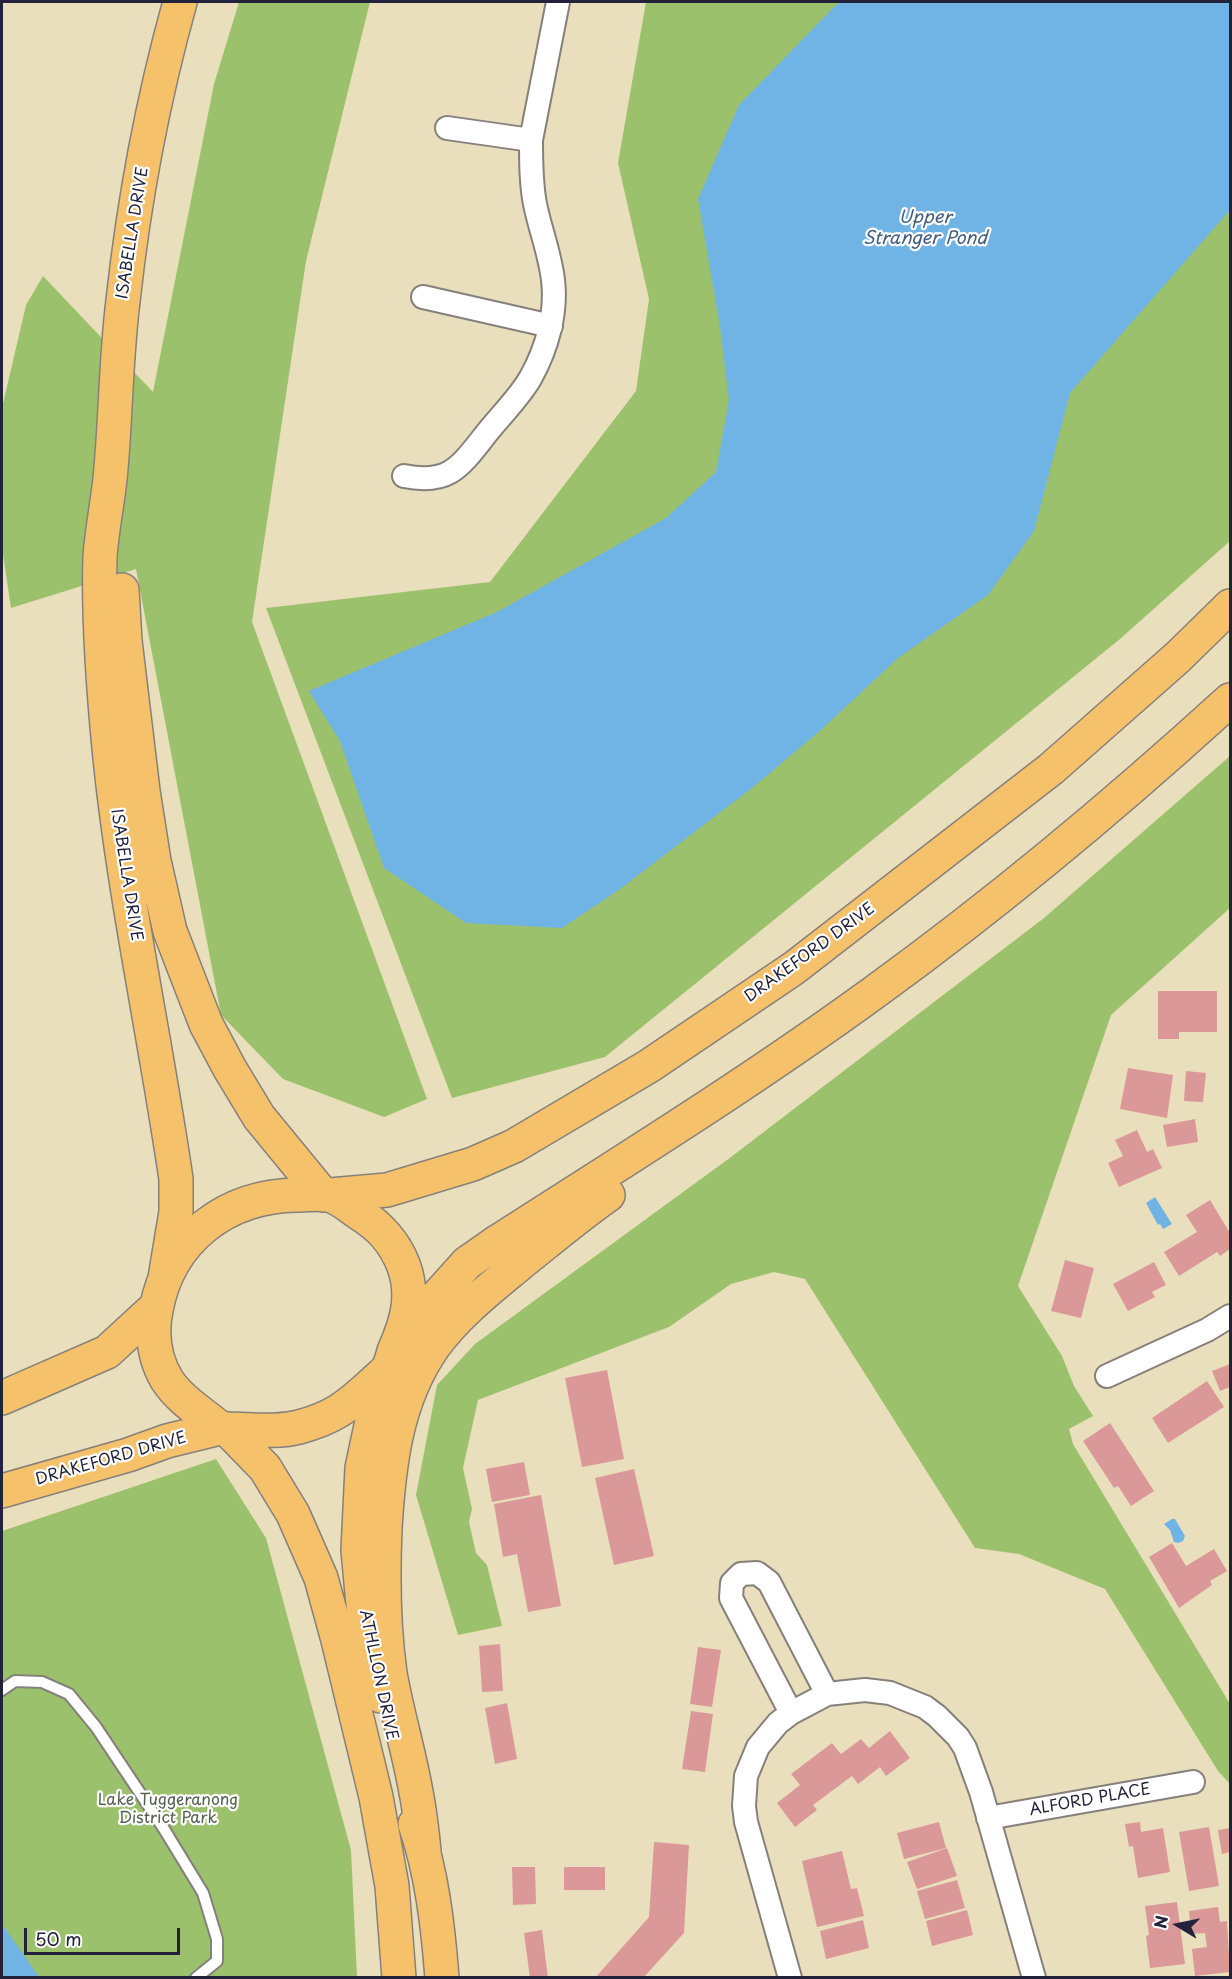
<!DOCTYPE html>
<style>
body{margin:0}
#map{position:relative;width:1232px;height:1979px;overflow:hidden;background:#eadfbc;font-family:"Playpen Sans",sans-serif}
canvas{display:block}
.frame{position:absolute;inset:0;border:3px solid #22223b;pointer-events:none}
.north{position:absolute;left:1148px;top:1895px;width:60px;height:60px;-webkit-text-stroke:4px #fff;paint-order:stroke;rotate:280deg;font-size:16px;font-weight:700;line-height:24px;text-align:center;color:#22223b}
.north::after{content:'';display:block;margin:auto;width:21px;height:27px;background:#22223b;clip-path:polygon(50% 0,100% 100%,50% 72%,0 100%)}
.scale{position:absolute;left:24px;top:1928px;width:156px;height:27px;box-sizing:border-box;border:3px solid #22223b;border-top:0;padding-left:8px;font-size:18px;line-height:21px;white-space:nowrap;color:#22223b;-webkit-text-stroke:4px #fff;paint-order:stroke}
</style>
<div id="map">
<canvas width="1232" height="1979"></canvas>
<div class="frame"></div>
<div class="north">N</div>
<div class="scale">50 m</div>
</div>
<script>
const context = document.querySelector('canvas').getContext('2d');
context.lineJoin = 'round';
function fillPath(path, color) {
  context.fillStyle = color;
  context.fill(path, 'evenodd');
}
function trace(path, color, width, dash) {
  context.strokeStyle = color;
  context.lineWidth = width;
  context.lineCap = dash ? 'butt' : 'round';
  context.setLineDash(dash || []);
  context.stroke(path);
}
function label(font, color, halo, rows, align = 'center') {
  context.font = font + ' "Playpen Sans",sans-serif';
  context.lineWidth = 4.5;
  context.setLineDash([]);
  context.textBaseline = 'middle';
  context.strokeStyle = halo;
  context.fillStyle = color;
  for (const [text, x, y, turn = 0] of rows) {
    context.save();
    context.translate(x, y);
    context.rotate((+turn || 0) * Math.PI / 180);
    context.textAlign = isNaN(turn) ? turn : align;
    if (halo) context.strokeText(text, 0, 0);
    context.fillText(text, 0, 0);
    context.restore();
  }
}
const green = new Path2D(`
 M 239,2 L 370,2 L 306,261 L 252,622 L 427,1099 L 384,1117 L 283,1079 L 221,1015 L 136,569 L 11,608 L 2,548 L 2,408 L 26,305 L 43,276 L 153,392 L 214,84 Z
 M 646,2 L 1230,2 L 1230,541 L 1120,639 L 605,1057 L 452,1098 L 266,608 L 490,582 L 636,391 L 649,299 L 618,163 Z
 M 1230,756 L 1230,908 L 1111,1015 L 1018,1286 L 1062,1356 L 1074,1386 L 1093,1416 L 1069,1429 L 1073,1444 L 1230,1704 L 1230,1784 L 1218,1771 L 1105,1589 L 1019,1554 L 975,1548 L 805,1279 L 774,1272 L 731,1284 L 669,1327 L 478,1400 L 463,1468 L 472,1509 L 469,1522 L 476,1553 L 487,1565 L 502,1626 L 458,1635 L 416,1495 L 437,1385 L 475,1344 L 731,1157 L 1044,918 Z
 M 216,1459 L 266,1538 L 351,1850 L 357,1977 L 2,1977 L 2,1531 Z`);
const water = new Path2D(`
 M 842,2 L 1230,2 L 1230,210 L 1070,393 L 1034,531 L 988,595 L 898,658 L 822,729 L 752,788 L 620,889 L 562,928 L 466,923 L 384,868 L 340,741 L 309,691 L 497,612 L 666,518 L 716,472 L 729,400 L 720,327 L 698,199 L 739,105 L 836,5 Z
 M 1155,1197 L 1172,1224 L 1163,1229 L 1160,1224 L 1158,1225 L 1146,1203 Z
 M 1172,1519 L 1175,1519 L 1185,1536 L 1183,1541 L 1178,1543 L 1174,1542 L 1170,1530 L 1164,1524 Z
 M 2,1924 L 39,1977 L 2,1977 Z`);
const building = new Path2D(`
 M 1158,991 L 1217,991 L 1217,1032 L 1179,1032 L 1179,1039 L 1158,1039 Z
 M 1128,1068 L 1173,1075 L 1167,1118 L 1120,1109 Z
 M 1186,1071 L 1206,1073 L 1203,1102 L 1184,1101 Z
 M 1195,1119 L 1198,1142 L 1167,1147 L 1163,1125 Z
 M 1137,1130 L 1147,1152 L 1153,1149 L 1162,1168 L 1119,1187 L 1108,1163 L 1123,1156 L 1115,1140 Z
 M 1210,1200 L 1230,1233 L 1230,1249 L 1220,1256 L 1217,1252 L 1179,1276 L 1164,1252 L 1197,1232 L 1186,1215 Z
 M 1065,1260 L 1094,1268 L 1081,1318 L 1051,1311 Z
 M 1154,1262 L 1166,1285 L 1152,1292 L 1155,1297 L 1128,1311 L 1113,1284 Z
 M 1230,1364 L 1230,1387 L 1220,1391 L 1212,1371 Z
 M 607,1370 L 624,1459 L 582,1467 L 565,1378 Z
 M 1207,1381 L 1224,1407 L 1168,1443 L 1152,1418 Z
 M 1110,1423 L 1154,1491 L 1131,1506 L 1118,1486 L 1114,1488 L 1083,1441 Z
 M 524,1462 L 530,1495 L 492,1502 L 486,1469 Z
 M 634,1469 L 654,1556 L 614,1565 L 595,1478 Z
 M 541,1495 L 561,1606 L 528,1612 L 517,1554 L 503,1557 L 494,1504 Z
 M 1172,1543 L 1186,1566 L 1214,1549 L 1227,1571 L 1210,1581 L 1212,1585 L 1179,1608 L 1149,1557 Z
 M 500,1644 L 503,1691 L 482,1692 L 479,1646 Z
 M 698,1647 L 721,1650 L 712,1707 L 690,1704 Z
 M 507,1703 L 517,1759 L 495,1764 L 485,1708 Z
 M 691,1711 L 713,1714 L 705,1772 L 682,1769 Z
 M 890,1731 L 910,1758 L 886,1776 L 880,1767 L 858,1784 L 852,1776 L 813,1805 L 817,1810 L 795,1827 L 777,1803 L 800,1785 L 791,1774 L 832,1743 L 841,1754 L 861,1739 L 869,1748 Z
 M 939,1822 L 946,1848 L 904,1859 L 897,1833 Z
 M 1140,1822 L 1141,1832 L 1163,1828 L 1170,1872 L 1138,1878 L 1133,1846 L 1129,1847 L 1125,1824 Z
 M 1209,1827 L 1219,1886 L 1189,1891 L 1179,1832 Z
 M 1230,1828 L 1230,1852 L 1222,1854 L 1218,1830 Z
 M 654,1842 L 689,1845 L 684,1933 L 643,1978 L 595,1978 L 649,1917 Z
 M 947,1848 L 957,1876 L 917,1889 L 907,1862 Z
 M 842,1851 L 851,1889 L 857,1888 L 864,1916 L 817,1927 L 802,1861 Z
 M 512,1867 L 535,1867 L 536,1904 L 513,1905 Z
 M 564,1867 L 605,1867 L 605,1890 L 564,1890 Z
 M 957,1880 L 965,1908 L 925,1919 L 917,1891 Z
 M 1177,1902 L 1185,1964 L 1150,1968 L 1146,1936 L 1149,1935 L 1145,1906 Z
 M 1218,1907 L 1220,1922 L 1227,1921 L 1230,1972 L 1195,1976 L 1192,1949 L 1207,1947 L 1205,1933 L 1191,1934 L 1189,1911 Z
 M 967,1910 L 973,1935 L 932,1946 L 926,1921 Z
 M 863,1920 L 869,1948 L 826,1959 L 820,1931 Z
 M 542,1930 L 548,1978 L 530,1978 L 524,1933 Z`);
const service = new Path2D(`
 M 2,1690 L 15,1681 L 42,1682 L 69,1694 L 96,1727 L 164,1829 L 203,1893 L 217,1939 L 217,1961 L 196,1978`);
const minor = new Path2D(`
 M 447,128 L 531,140
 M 423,297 L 551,326
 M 404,476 C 449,485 460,467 486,434 C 500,416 520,397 531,377 C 547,348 557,313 553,280 C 550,254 540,229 535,204 C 531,183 531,162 531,140 L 558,2
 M 1107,1376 L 1207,1330 L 1230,1316
 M 791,1713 L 731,1598 L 732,1583 L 741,1574 L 757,1573 L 769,1582 L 827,1694
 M 988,1818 L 1193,1782
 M 790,1978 L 746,1822 L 744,1806 L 746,1776 L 758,1747 L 778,1723 L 791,1713 L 827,1694 L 865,1690 L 890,1693 L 925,1707 L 937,1716 L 958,1737 L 965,1748 L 981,1792 L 1034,1978`);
const primary = new Path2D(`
 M 122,590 L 125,641 L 143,791 L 154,861 L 170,931 L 206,1024 L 230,1069 L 259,1117 L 323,1195
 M 165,1278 L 176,1212 L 176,1179 C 155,1035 123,892 109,748 C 103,685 98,620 100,557 C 102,527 109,497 111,468 C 116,412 116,356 123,301 C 134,200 153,99 180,2
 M 220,1428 L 227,1429 L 265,1468 L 293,1514 L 321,1578 L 338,1640 L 376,1797 L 392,1886 L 399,1978
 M 381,1696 L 365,1626 L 358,1550 L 362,1468 L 375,1407 L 387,1371
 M 415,1824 C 432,1873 438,1926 442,1978`);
const trunk = new Path2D(`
 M 330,1195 L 387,1190 L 473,1164 L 514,1146 L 649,1066 L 794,968 L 1051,769 L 1178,657 L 1230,606
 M 393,1355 L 431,1303 L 467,1263 L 497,1242 C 625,1160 754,1080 876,991 C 1000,901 1117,803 1230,700
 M 2,1398 L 107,1352 L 157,1306
 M 220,1428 C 202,1413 180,1400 167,1380 C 154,1358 151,1335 156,1310 C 169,1239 226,1196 297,1195 C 307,1195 320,1193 329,1195 C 340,1198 351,1208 360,1214 C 381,1227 394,1242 403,1264 C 415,1295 407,1322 394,1351 C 392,1358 390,1367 385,1372 C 381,1376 376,1380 372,1384 C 347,1407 333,1418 299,1427 C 276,1433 250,1429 227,1429
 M 2,1491 L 128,1455 L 167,1441 L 220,1428
 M 424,1851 C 422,1831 420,1812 416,1792 C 409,1752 397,1713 390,1673 C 383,1624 383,1576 385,1528 C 389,1464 396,1400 434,1346 C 458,1313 491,1288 522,1262 C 551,1239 578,1216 608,1195`);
const streetNames = [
 ["ISABELLA DRIVE",133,233,-81],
 ["ISABELLA DRIVE",126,875,81],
 ["DRAKEFORD DRIVE",810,953,-36],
 ["DRAKEFORD DRIVE",111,1459,-16],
 ["ATHLLON DRIVE",378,1675,78],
 ["ALFORD PLACE",1090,1800,-10]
];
const parkNames = [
 ["Lake Tuggeranong",168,1801],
 ["District Park",168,1819]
];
const waterNames = [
 ["Upper",925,218],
 ["Stranger Pond",925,239]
];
fillPath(green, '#9cc16c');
fillPath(water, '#70b3e5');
fillPath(building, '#da9998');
trace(service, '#86807c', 14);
trace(minor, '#86807c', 26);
trace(primary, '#86807c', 36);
trace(trunk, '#86807c', 36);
trace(service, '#fff', 10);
trace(minor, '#fff', 22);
trace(primary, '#f5c16b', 33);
trace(trunk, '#f5c16b', 33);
label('16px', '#22223b', '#fff', streetNames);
label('16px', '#53624f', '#fff', parkNames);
label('italic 18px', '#415c7f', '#fff', waterNames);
</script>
